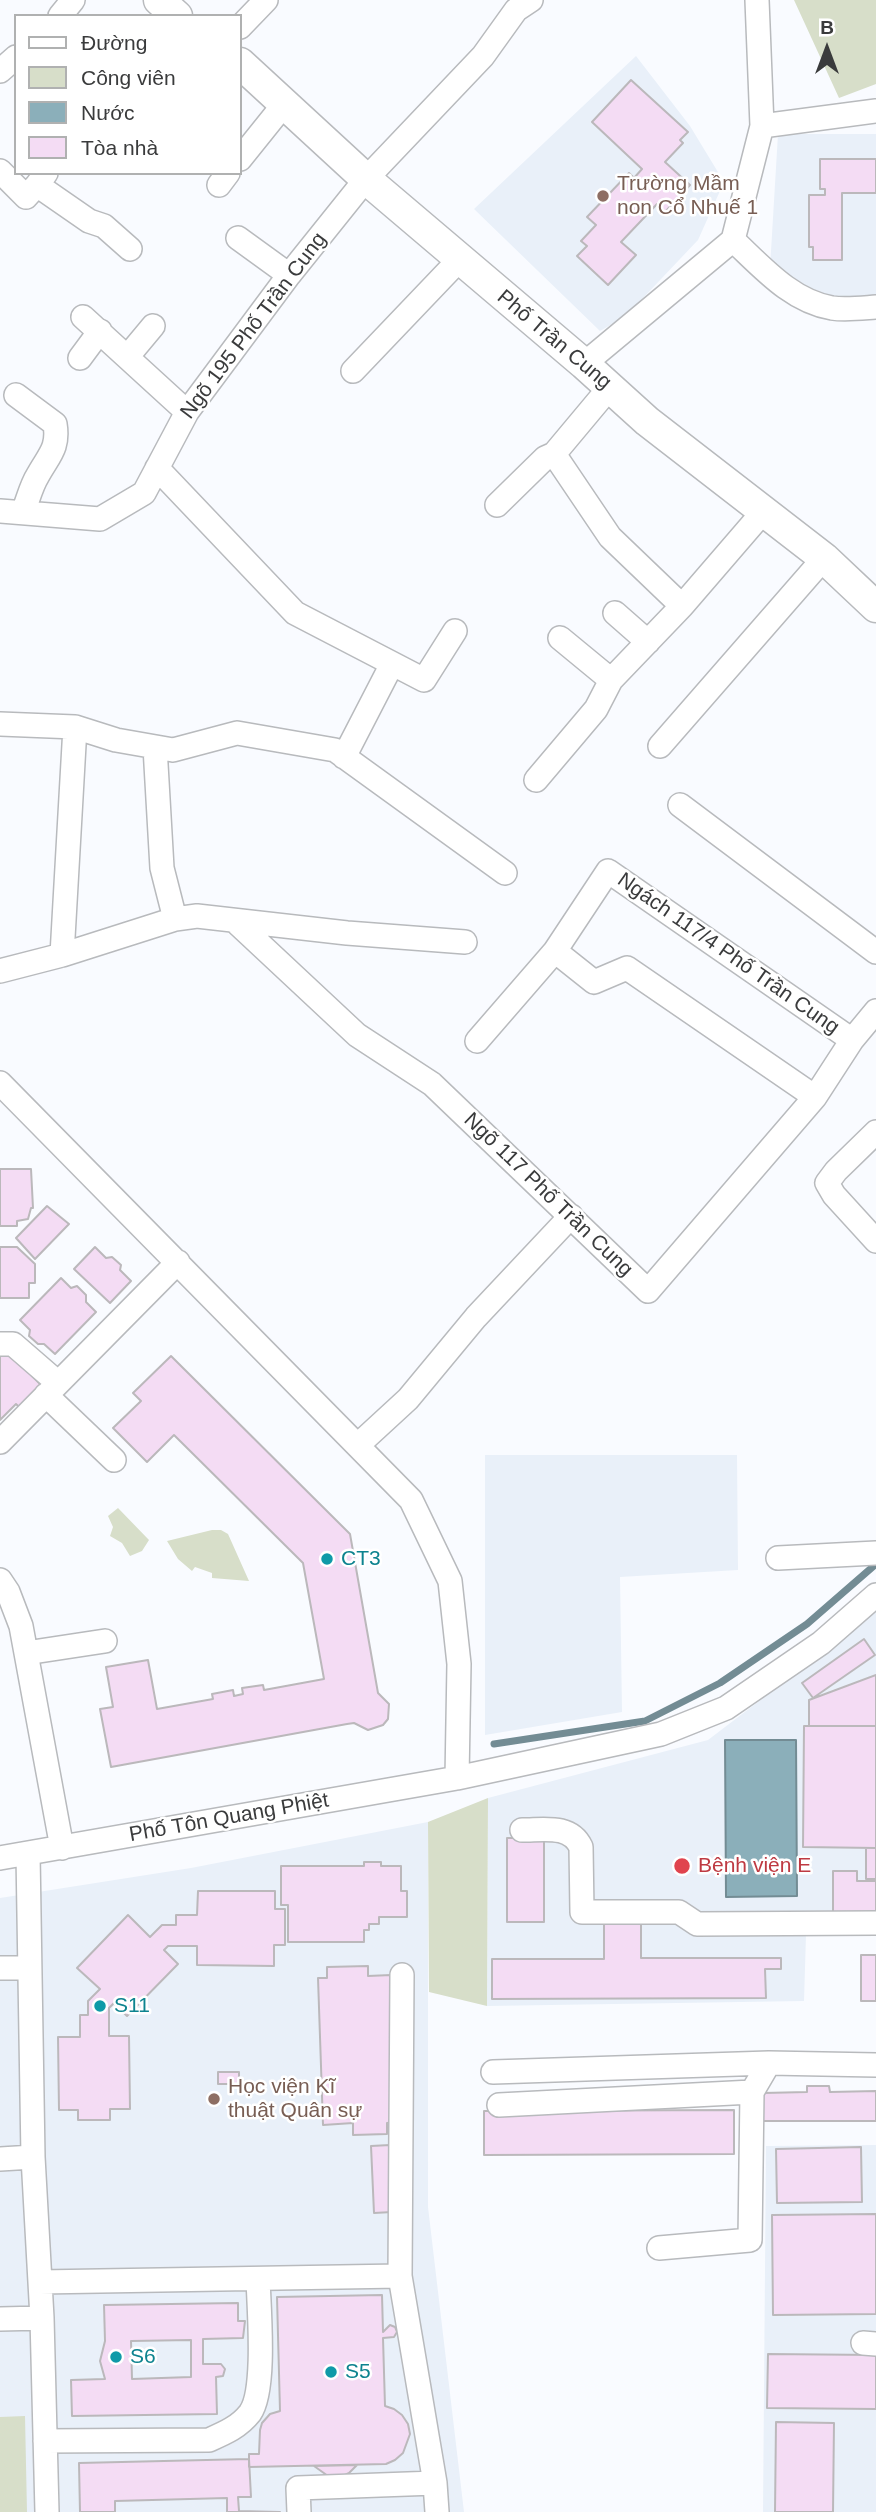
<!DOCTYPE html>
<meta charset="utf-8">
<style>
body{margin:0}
#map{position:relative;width:876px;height:2512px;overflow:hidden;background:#f9fbff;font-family:Helvetica,sans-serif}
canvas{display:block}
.legend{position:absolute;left:14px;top:14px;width:228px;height:161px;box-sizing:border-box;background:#fff;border:2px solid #b0b1b1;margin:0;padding:9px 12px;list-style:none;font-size:21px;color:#3a3b3c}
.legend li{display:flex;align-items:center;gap:14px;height:35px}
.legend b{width:35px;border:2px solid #b0b1b1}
.north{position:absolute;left:792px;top:14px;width:70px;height:70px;-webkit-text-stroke:5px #fff;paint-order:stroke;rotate:0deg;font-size:19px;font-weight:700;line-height:28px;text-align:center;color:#3a3b3c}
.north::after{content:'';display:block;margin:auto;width:24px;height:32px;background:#3a3b3c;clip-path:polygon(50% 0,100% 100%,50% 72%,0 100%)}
</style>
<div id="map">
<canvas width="876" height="2512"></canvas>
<ul class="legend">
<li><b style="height:9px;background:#fff"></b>Đường</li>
<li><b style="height:19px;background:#d7dec9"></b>Công viên</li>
<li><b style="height:19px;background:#8bafba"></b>Nước</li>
<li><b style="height:19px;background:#f4dcf4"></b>Tòa nhà</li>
</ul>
<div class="north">B</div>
</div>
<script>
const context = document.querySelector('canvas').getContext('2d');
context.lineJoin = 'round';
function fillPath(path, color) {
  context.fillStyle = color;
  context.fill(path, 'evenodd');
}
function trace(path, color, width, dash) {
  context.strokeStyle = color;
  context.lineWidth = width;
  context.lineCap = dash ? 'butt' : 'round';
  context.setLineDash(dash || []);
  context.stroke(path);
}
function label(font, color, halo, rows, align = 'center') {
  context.font = font + ' Helvetica,sans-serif';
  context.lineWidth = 5;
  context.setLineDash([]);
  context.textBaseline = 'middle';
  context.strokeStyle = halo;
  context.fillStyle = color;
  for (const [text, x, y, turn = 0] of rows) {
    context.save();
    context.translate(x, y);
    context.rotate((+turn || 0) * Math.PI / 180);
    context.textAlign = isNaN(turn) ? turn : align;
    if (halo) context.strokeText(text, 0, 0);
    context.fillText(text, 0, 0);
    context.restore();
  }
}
const built = new Path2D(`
 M 636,56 L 690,126 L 724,182 L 698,240 L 626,316 L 600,331 L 474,209 Z
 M 778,134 L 876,134 L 876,299 L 822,299 L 770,268 Z
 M 485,1455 L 737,1455 L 738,1570 L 620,1577 L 622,1712 L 485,1735 Z
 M 876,1612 L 876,1936 L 806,1935 L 804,2001 L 487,2006 L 488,1798 L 708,1740 Z
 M 428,1822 L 428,2207 L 464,2512 L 0,2512 L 0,1898 L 191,1868 Z
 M 876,2145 L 876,2512 L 763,2512 L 766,2146 Z`);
const green = new Path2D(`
 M 794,0 L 876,0 L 876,84 L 839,98 Z
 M 118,1508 L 149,1540 L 142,1551 L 130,1556 L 122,1543 L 110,1536 L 113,1527 L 108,1516 Z
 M 212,1530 L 221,1530 L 228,1534 L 249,1581 L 212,1578 L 212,1573 L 195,1567 L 192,1571 L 178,1559 L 167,1541 Z
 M 488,1798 L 487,2006 L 429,1992 L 428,1822 Z
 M 25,2416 L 27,2512 L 0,2512 L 0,2417 Z`);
const water = new Path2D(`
 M 725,1740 L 796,1740 L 797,1896 L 726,1897 Z`);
const stream = new Path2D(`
 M 494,1744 L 645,1721 L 720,1683 L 807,1624 L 876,1564`);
const building = new Path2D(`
 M 631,80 L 688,132 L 680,140 L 683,143 L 665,162 L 690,185 L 665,212 L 657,204 L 621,242 L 636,255 L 608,285 L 577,256 L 587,246 L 581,241 L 596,225 L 587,217 L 629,173 L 634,178 L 642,169 L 592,122 Z
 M 820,159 L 876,159 L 876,193 L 842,193 L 842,260 L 813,260 L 813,247 L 809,247 L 809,195 L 825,195 L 825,189 L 820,189 Z
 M 0,1169 L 31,1169 L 33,1208 L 31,1208 L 28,1219 L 17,1221 L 17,1226 L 0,1226 Z
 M 47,1206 L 69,1224 L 35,1259 L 16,1238 Z
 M 0,1247 L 17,1247 L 35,1264 L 35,1283 L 29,1283 L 29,1298 L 0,1298 Z
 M 95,1247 L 106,1258 L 112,1257 L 121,1265 L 120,1270 L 131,1281 L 110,1303 L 74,1269 Z
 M 61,1278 L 71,1288 L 77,1286 L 86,1295 L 86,1302 L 96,1312 L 55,1354 L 44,1344 L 38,1344 L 29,1336 L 30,1330 L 20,1320 Z
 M 5,1349 L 35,1371 L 31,1375 L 41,1385 L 19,1407 L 16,1404 L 0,1420 L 0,1355 Z
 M 171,1356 L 350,1534 L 378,1693 L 389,1704 L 388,1719 L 383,1725 L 368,1730 L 354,1723 L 347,1724 L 111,1767 L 100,1709 L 113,1707 L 106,1667 L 148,1660 L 157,1709 L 213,1699 L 212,1694 L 233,1690 L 234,1696 L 243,1694 L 242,1688 L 263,1685 L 264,1690 L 324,1679 L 303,1563 L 174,1435 L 147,1462 L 113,1428 L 141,1401 L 133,1393 Z
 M 864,1639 L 875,1655 L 813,1698 L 802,1683 Z
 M 876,1675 L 876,1726 L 809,1726 L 809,1700 Z
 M 804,1726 L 876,1726 L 876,1848 L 803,1847 Z
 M 507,1838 L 544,1838 L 544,1922 L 507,1922 Z
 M 866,1848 L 876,1848 L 876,1879 L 866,1879 Z
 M 364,1862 L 381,1862 L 381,1866 L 401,1866 L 401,1891 L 407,1891 L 407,1917 L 379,1917 L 379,1924 L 369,1924 L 369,1930 L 364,1930 L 364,1942 L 288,1942 L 288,1905 L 281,1905 L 281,1866 L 364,1866 Z
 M 833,1871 L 857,1871 L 857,1881 L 876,1881 L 876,1919 L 833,1918 Z
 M 198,1891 L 275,1891 L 275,1909 L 285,1909 L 285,1945 L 274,1945 L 274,1966 L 197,1965 L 197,1946 L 168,1946 L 164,1950 L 178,1964 L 127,2016 L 114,2003 L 109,2008 L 109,2036 L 129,2036 L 130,2109 L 110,2109 L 110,2120 L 78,2120 L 78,2110 L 59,2110 L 58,2037 L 80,2037 L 80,2015 L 88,2015 L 88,2001 L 100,1989 L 77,1968 L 128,1915 L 150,1937 L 162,1925 L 176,1925 L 176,1915 L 197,1915 Z
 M 641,1921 L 641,1958 L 781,1958 L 781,1969 L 765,1969 L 766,1998 L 492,1999 L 492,1959 L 604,1959 L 604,1922 Z
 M 861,1955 L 876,1955 L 876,2001 L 861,2001 Z
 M 368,1966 L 368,1976 L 391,1975 L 396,2122 L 387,2123 L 387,2134 L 353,2135 L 353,2123 L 323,2125 L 318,1978 L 327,1978 L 327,1967 Z
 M 218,2072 L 239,2072 L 239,2084 L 218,2084 Z
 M 807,2086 L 829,2086 L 830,2092 L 876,2091 L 876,2121 L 763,2121 L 763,2093 L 807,2092 Z
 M 734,2110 L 734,2154 L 484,2155 L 484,2111 Z
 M 390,2145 L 392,2212 L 374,2213 L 371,2146 Z
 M 861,2147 L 862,2202 L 777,2203 L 776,2149 Z
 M 876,2214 L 876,2314 L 773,2315 L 772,2215 Z
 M 382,2295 L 383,2332 L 390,2325 L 395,2327 L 397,2332 L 394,2337 L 383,2338 L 385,2406 L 394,2409 L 402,2415 L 408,2424 L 410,2434 L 403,2453 L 395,2460 L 386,2464 L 249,2467 L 249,2454 L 259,2454 L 260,2430 L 262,2423 L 270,2414 L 280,2411 L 277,2297 Z
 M 238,2303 L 238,2321 L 245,2321 L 243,2338 L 203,2339 L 203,2364 L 221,2364 L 225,2369 L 223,2376 L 216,2377 L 217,2414 L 72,2416 L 71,2380 L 105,2379 L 100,2361 L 105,2341 L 104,2305 ZM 191,2340 L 191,2377 L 132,2379 L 131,2341 Z
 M 768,2354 L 876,2355 L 876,2409 L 767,2408 Z
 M 776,2422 L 834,2423 L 833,2512 L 775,2512 Z
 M 249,2459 L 251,2497 L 238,2497 L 239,2511 L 280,2512 L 227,2512 L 227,2498 L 115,2501 L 115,2512 L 80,2512 L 79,2463 Z
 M 357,2465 L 349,2473 L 343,2476 L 328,2476 L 314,2466 Z`);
const minor = new Path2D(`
 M 757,0 L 762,126
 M 60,16 L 73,0
 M 240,27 L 266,0
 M 0,71 L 16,57
 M 240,159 L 285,103
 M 0,171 L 26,197 L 37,185
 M 46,173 L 37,185 L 89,221 L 104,226 L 130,249
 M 219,185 L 228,173
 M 238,238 L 289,275
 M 733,240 C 762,267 791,301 832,308 C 846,310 862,308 876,307
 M 83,317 L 187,412
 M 128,356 L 153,326
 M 80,358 L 100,331
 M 584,364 L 733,240 L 762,126 L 876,111
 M 353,371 L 459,260
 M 16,395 L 55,424 C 59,448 49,455 38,475 C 31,486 28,500 23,512
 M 554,454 L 610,537 L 682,606
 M 157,468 L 295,613 L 424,680 L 455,631
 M 497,505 L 545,458 L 554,454 L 610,387
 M 0,511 L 100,519 L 144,493 L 187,412 L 289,275 L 366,179 L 483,56 L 516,10 L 531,0
 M 615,613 L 648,642
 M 560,638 L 611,680
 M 0,724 L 75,727 L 116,740 L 173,750 L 237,733 L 335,750 L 505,873
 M 660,746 L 824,558
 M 155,747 L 162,868 L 175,919
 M 344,757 L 392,664
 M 536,780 L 596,709 L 611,680 L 682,606 L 763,512
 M 680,805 L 876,952
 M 235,921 L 357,1035 L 432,1084 L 648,1291 L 815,1097 L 852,1040 L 876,1011
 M 555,951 L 594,982 L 627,968 L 815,1097
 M 62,955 L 75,727
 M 0,971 L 62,955 L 175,919 L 197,916 L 347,933 L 465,942
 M 477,1041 L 555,951 L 608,871 L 852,1040
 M 0,1083 L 411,1500 L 450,1581 L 459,1664 L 457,1778
 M 876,1132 L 836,1171 L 827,1183 L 834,1195 L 876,1241
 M 0,1344 L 13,1344 L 58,1383
 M 46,1395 L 114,1460
 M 0,1442 L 178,1262
 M 358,1445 L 408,1399 L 476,1317 L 571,1216
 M 778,1558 L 876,1553
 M 0,1580 L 8,1592 L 21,1626 L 62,1848
 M 26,1653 L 105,1641
 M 522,1830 C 544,1830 570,1824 581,1847 L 582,1912 L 679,1912 L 697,1924 L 876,1923
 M 28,1854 L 33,2157 L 42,2318
 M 0,1858 L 457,1778 L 661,1734 L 726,1708 L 821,1643 L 876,1595
 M 0,1968 L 29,1968
 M 402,1975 L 400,2276 L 435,2483 L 437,2512
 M 493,2072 L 769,2063 L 876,2065
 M 499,2105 L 752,2092
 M 0,2159 L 33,2157
 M 659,2248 L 750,2240 L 752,2092 L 769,2063
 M 40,2282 L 400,2276
 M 0,2319 L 42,2318 L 47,2512
 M 863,2343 L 876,2344
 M 45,2441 L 209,2440 C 225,2433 239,2427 250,2413 C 266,2391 259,2309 258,2279
 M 299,2512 L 298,2488 L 435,2483`);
const major = new Path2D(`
 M 159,0 L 177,16
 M 240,63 L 366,179 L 584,364 L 647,421 L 824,558 L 876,607`);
const markers = [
 [603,196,7,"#8d6e63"],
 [327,1559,7,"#0f9aa8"],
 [682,1866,9,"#e0444e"],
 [100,2006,7,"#0f9aa8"],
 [214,2099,7,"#8d6e63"],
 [116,2357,7,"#0f9aa8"],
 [331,2372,7,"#0f9aa8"]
];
const educationNames = [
 ["Trường Mầm",617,184],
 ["non Cổ Nhuế 1",617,208],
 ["Học viện Kĩ",228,2087],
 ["thuật Quân sự",228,2111]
];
const streetNames = [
 ["Ngõ 195 Phố Trần Cung",254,326,-53],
 ["Phố Trần Cung",554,340,40],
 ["Ngách 117/4 Phố Trần Cung",728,954,35],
 ["Ngõ 117 Phố Trần Cung",548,1195,44],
 ["Phố Tôn Quang Phiệt",229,1818,-10]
];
const cultureNames = [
 ["CT3",341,1559],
 ["S11",114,2006],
 ["S6",130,2357],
 ["S5",345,2372]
];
const healthNames = [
 ["Bệnh viện E",698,1866]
];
fillPath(built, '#e9f0f9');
fillPath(green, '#d7dec9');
fillPath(water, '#8bafba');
trace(water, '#738c94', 2);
trace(stream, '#738c94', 7);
fillPath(building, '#f4dcf4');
trace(building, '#bbb8bb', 2);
trace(minor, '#b8babd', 26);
trace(major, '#b8babd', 33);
trace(minor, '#fff', 23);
trace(major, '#fff', 30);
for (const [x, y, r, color] of markers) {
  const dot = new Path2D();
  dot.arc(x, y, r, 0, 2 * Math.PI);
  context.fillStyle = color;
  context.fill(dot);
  trace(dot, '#fff', 2.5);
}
label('21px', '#785e54', '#fff', educationNames, 'left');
label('21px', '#3a3b3c', '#fff', streetNames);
label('21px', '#0d838f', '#fff', cultureNames, 'left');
label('21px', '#be3a42', '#fff', healthNames, 'left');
</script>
